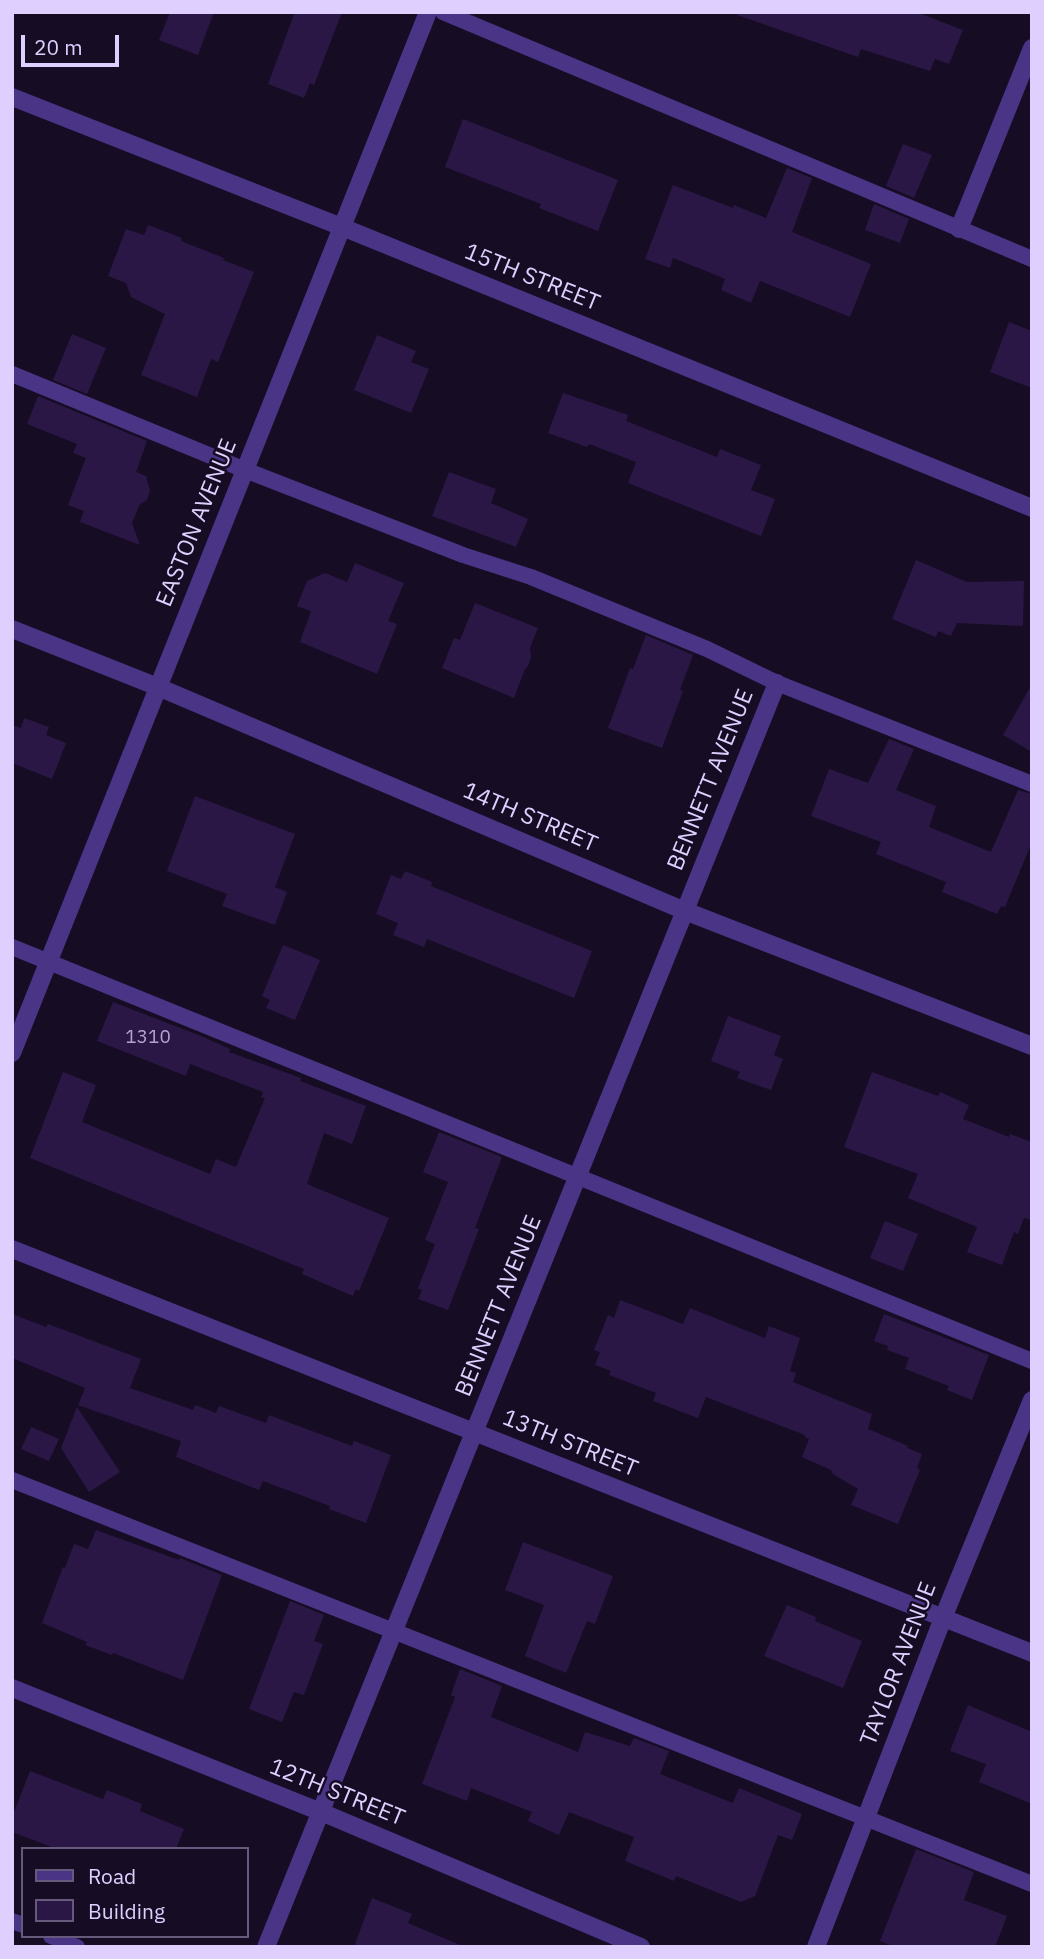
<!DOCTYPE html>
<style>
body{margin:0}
#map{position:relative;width:1044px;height:1959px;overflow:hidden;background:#160c24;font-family:"IBM Plex Sans",sans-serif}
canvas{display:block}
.frame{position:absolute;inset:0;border:14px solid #dfcfff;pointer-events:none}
.legend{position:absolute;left:21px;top:1847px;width:228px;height:91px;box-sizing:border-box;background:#160c24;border:2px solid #665a7c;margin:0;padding:9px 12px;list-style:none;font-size:21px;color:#dfcfff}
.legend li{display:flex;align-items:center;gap:14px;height:35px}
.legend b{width:35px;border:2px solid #665a7c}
.scale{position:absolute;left:21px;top:35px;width:98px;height:32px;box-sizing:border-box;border:4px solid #dfcfff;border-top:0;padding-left:9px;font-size:21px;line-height:24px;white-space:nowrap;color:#dfcfff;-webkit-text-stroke:5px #160c24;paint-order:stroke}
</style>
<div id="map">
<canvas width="1044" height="1959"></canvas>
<div class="frame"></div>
<ul class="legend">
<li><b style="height:9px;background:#493486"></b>Road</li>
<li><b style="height:19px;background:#2b1746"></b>Building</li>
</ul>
<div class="scale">20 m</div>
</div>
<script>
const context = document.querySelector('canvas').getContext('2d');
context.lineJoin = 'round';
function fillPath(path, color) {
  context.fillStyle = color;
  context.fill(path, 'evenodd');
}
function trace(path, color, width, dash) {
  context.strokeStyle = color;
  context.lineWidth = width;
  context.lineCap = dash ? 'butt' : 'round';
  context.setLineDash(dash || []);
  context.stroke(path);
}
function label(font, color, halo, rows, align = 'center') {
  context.font = font + ' "IBM Plex Sans",sans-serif';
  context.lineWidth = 5;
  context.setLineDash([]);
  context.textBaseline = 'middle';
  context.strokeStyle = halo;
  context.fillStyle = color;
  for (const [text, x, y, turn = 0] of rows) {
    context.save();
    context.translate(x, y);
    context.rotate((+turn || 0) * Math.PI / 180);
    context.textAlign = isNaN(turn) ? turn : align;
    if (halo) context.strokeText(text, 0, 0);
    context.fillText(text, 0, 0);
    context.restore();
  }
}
const building = new Path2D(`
 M 170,12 L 214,12 L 198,55 L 159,40 Z
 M 295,12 L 342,12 L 314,85 L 310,83 L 304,98 L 268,84 Z
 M 737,12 L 916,12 L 963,30 L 949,64 L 935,59 L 930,71 L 861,49 L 858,57 L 737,15 Z
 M 463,119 L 618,180 L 598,231 L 539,208 L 541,204 L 445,167 Z
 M 903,144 L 932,155 L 914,198 L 886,186 Z
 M 787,168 L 812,178 L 792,232 L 871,264 L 850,317 L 760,281 L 751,303 L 721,290 L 725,279 L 701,269 L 673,258 L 670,268 L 645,259 L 673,185 L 733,208 L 734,205 L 766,218 Z
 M 874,204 L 909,219 L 900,243 L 865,230 Z
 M 148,225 L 182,238 L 181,241 L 224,258 L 223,260 L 254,272 L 218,362 L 211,359 L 197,397 L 141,375 L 165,314 L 131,297 L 126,283 L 108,276 L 126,229 L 144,235 Z
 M 1009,322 L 1032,331 L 1032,388 L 990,372 Z
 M 72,334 L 106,348 L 87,394 L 53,380 Z
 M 377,335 L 416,351 L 411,362 L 429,369 L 411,413 L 354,390 Z
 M 563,393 L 628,415 L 626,421 L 717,457 L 720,449 L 761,465 L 751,490 L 775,499 L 761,536 L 628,483 L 636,462 L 589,444 L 587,447 L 548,433 Z
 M 38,396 L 147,441 L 136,472 L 146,476 L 150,491 L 147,500 L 140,504 L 132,523 L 140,545 L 80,522 L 84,511 L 68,505 L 86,458 L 73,453 L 77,444 L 27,424 Z
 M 449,472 L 496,489 L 491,503 L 528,519 L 516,547 L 432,516 Z
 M 916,560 L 967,582 L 1024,581 L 1023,626 L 957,623 L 951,636 L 938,631 L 936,637 L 892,619 Z
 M 355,563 L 404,583 L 388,621 L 397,624 L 377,674 L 300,642 L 311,611 L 297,606 L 307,581 L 325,573 L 347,582 Z
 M 475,603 L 538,628 L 530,648 L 531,657 L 528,666 L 525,669 L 514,698 L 442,668 L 454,638 L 460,640 Z
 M 646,635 L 693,655 L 680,690 L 683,691 L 662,748 L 608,728 L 630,668 L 633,669 Z
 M 1032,684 L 1032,752 L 1003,735 Z
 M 24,718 L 49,727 L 46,735 L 66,743 L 52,779 L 12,763 L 12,725 L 21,728 Z
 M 889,739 L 914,749 L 896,790 L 936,806 L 929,827 L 991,852 L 1018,790 L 1032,794 L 1032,842 L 1005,907 L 1001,906 L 997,914 L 942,892 L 946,882 L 876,854 L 881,842 L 811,816 L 829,769 L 868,783 Z
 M 195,796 L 295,834 L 275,887 L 287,892 L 275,925 L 222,906 L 227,894 L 167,871 Z
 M 405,871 L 432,882 L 431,886 L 592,951 L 574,998 L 427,939 L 424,947 L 393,935 L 398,923 L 376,914 L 391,875 L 401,879 Z
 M 283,945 L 320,960 L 295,1020 L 266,1008 L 270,1000 L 262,996 Z
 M 113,1002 L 201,1036 L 230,1049 L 229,1052 L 301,1078 L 300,1081 L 366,1106 L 352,1144 L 324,1133 L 307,1184 L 389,1218 L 359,1291 L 356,1289 L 353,1296 L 302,1274 L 304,1269 L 30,1158 L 63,1072 L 96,1085 L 82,1122 L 210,1174 L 216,1159 L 236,1167 L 265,1098 L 261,1097 L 263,1092 L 190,1064 L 186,1076 L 97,1041 Z
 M 728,1016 L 781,1036 L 774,1055 L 783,1059 L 771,1090 L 737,1078 L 740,1072 L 711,1061 Z
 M 872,1072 L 938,1096 L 940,1092 L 969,1105 L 963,1119 L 1009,1137 L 1010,1134 L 1032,1142 L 1032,1220 L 1024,1218 L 1018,1234 L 1014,1232 L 1002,1265 L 967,1252 L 977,1227 L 908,1198 L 918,1174 L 844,1147 Z
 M 439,1132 L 502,1157 L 475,1228 L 479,1229 L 448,1310 L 418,1299 L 422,1290 L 418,1288 L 435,1244 L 425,1240 L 448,1182 L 423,1172 Z
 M 885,1221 L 918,1234 L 903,1271 L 870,1258 Z
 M 620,1300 L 683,1324 L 690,1308 L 765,1338 L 769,1326 L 800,1338 L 790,1371 L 796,1373 L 793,1382 L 872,1414 L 868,1429 L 908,1446 L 907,1448 L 922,1454 L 917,1468 L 920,1470 L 898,1524 L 851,1505 L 858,1489 L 833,1474 L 831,1470 L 802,1457 L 809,1439 L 805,1437 L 805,1435 L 706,1397 L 698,1418 L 653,1401 L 656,1393 L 609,1375 L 611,1371 L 595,1365 L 600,1352 L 594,1350 L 608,1315 L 614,1318 Z
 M 12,1314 L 46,1327 L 48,1324 L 141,1359 L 130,1388 L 193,1410 L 195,1405 L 216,1413 L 219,1406 L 266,1423 L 269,1415 L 352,1446 L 354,1441 L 391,1455 L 366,1523 L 329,1509 L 330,1506 L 263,1481 L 259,1490 L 176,1457 L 181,1441 L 78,1405 L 85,1388 L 12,1358 Z
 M 884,1314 L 989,1355 L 972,1400 L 947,1390 L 949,1386 L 905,1369 L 909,1358 L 887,1350 L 888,1346 L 874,1341 Z
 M 77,1407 L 120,1472 L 89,1492 L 61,1448 Z
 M 31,1427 L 59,1439 L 49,1461 L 21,1449 Z
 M 96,1530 L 179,1560 L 180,1558 L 222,1575 L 183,1680 L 113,1653 L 112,1655 L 85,1645 L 87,1642 L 42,1623 L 63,1567 L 65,1568 L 74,1544 L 88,1549 Z
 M 523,1542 L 613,1576 L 595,1624 L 587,1621 L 566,1673 L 525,1656 L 544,1605 L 505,1590 Z
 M 290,1601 L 324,1615 L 314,1641 L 323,1644 L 304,1695 L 294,1692 L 282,1722 L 249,1709 Z
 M 787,1605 L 816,1617 L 815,1621 L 862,1641 L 843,1688 L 764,1656 Z
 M 460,1669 L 502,1686 L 491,1717 L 578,1752 L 585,1732 L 630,1746 L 634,1738 L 669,1751 L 660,1774 L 733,1803 L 739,1788 L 802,1814 L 792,1840 L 778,1835 L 755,1896 L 741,1902 L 676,1876 L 674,1881 L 625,1861 L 634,1837 L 569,1812 L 559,1835 L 528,1821 L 532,1812 L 471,1788 L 467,1801 L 422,1784 L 455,1697 L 451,1695 Z
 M 968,1705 L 1032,1732 L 1032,1804 L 979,1782 L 986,1764 L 950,1751 Z
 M 30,1771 L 103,1799 L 107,1790 L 142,1804 L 140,1811 L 184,1829 L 176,1849 L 57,1849 L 12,1832 L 12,1817 Z
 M 916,1849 L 974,1872 L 964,1900 L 1007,1916 L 995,1947 L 895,1947 L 880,1941 Z
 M 372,1898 L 412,1914 L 408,1923 L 465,1947 L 354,1947 Z`);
const service = new Path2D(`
 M 443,12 L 1032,259
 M 12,374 L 245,470 L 463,555 L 531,577 L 707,649 L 777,683 L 1032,784
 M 12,947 L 1032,1361
 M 12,1480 L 1032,1884
 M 12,1921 L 23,1925
 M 51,1936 L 77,1947`);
const minor = new Path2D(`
 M 12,97 L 342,227 L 1032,508
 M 959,229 L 1032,48
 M 12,1053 L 428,12
 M 12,1249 L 1032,1653
 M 12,1688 L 321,1812 L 641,1947
 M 266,1947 L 777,683
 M 816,1947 L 943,1618 L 1032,1400`);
const tertiary = new Path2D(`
 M 12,629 L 158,687 L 685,911 L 1032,1046`);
const numberNames = [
 ["1310",148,1038]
];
const streetNames = [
 ["15TH STREET",532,278,22],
 ["EASTON AVENUE",197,523,-68],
 ["BENNETT AVENUE",711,780,-68],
 ["14TH STREET",530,818,23],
 ["BENNETT AVENUE",499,1306,-68],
 ["13TH STREET",570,1444,22],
 ["TAYLOR AVENUE",899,1664,-69],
 ["12TH STREET",337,1793,22]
];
fillPath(building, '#2b1746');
trace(service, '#493486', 16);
trace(minor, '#493486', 18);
trace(tertiary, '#493486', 18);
label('19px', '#b2a1d1', null, numberNames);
label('23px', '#dfcfff', '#160c24', streetNames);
</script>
